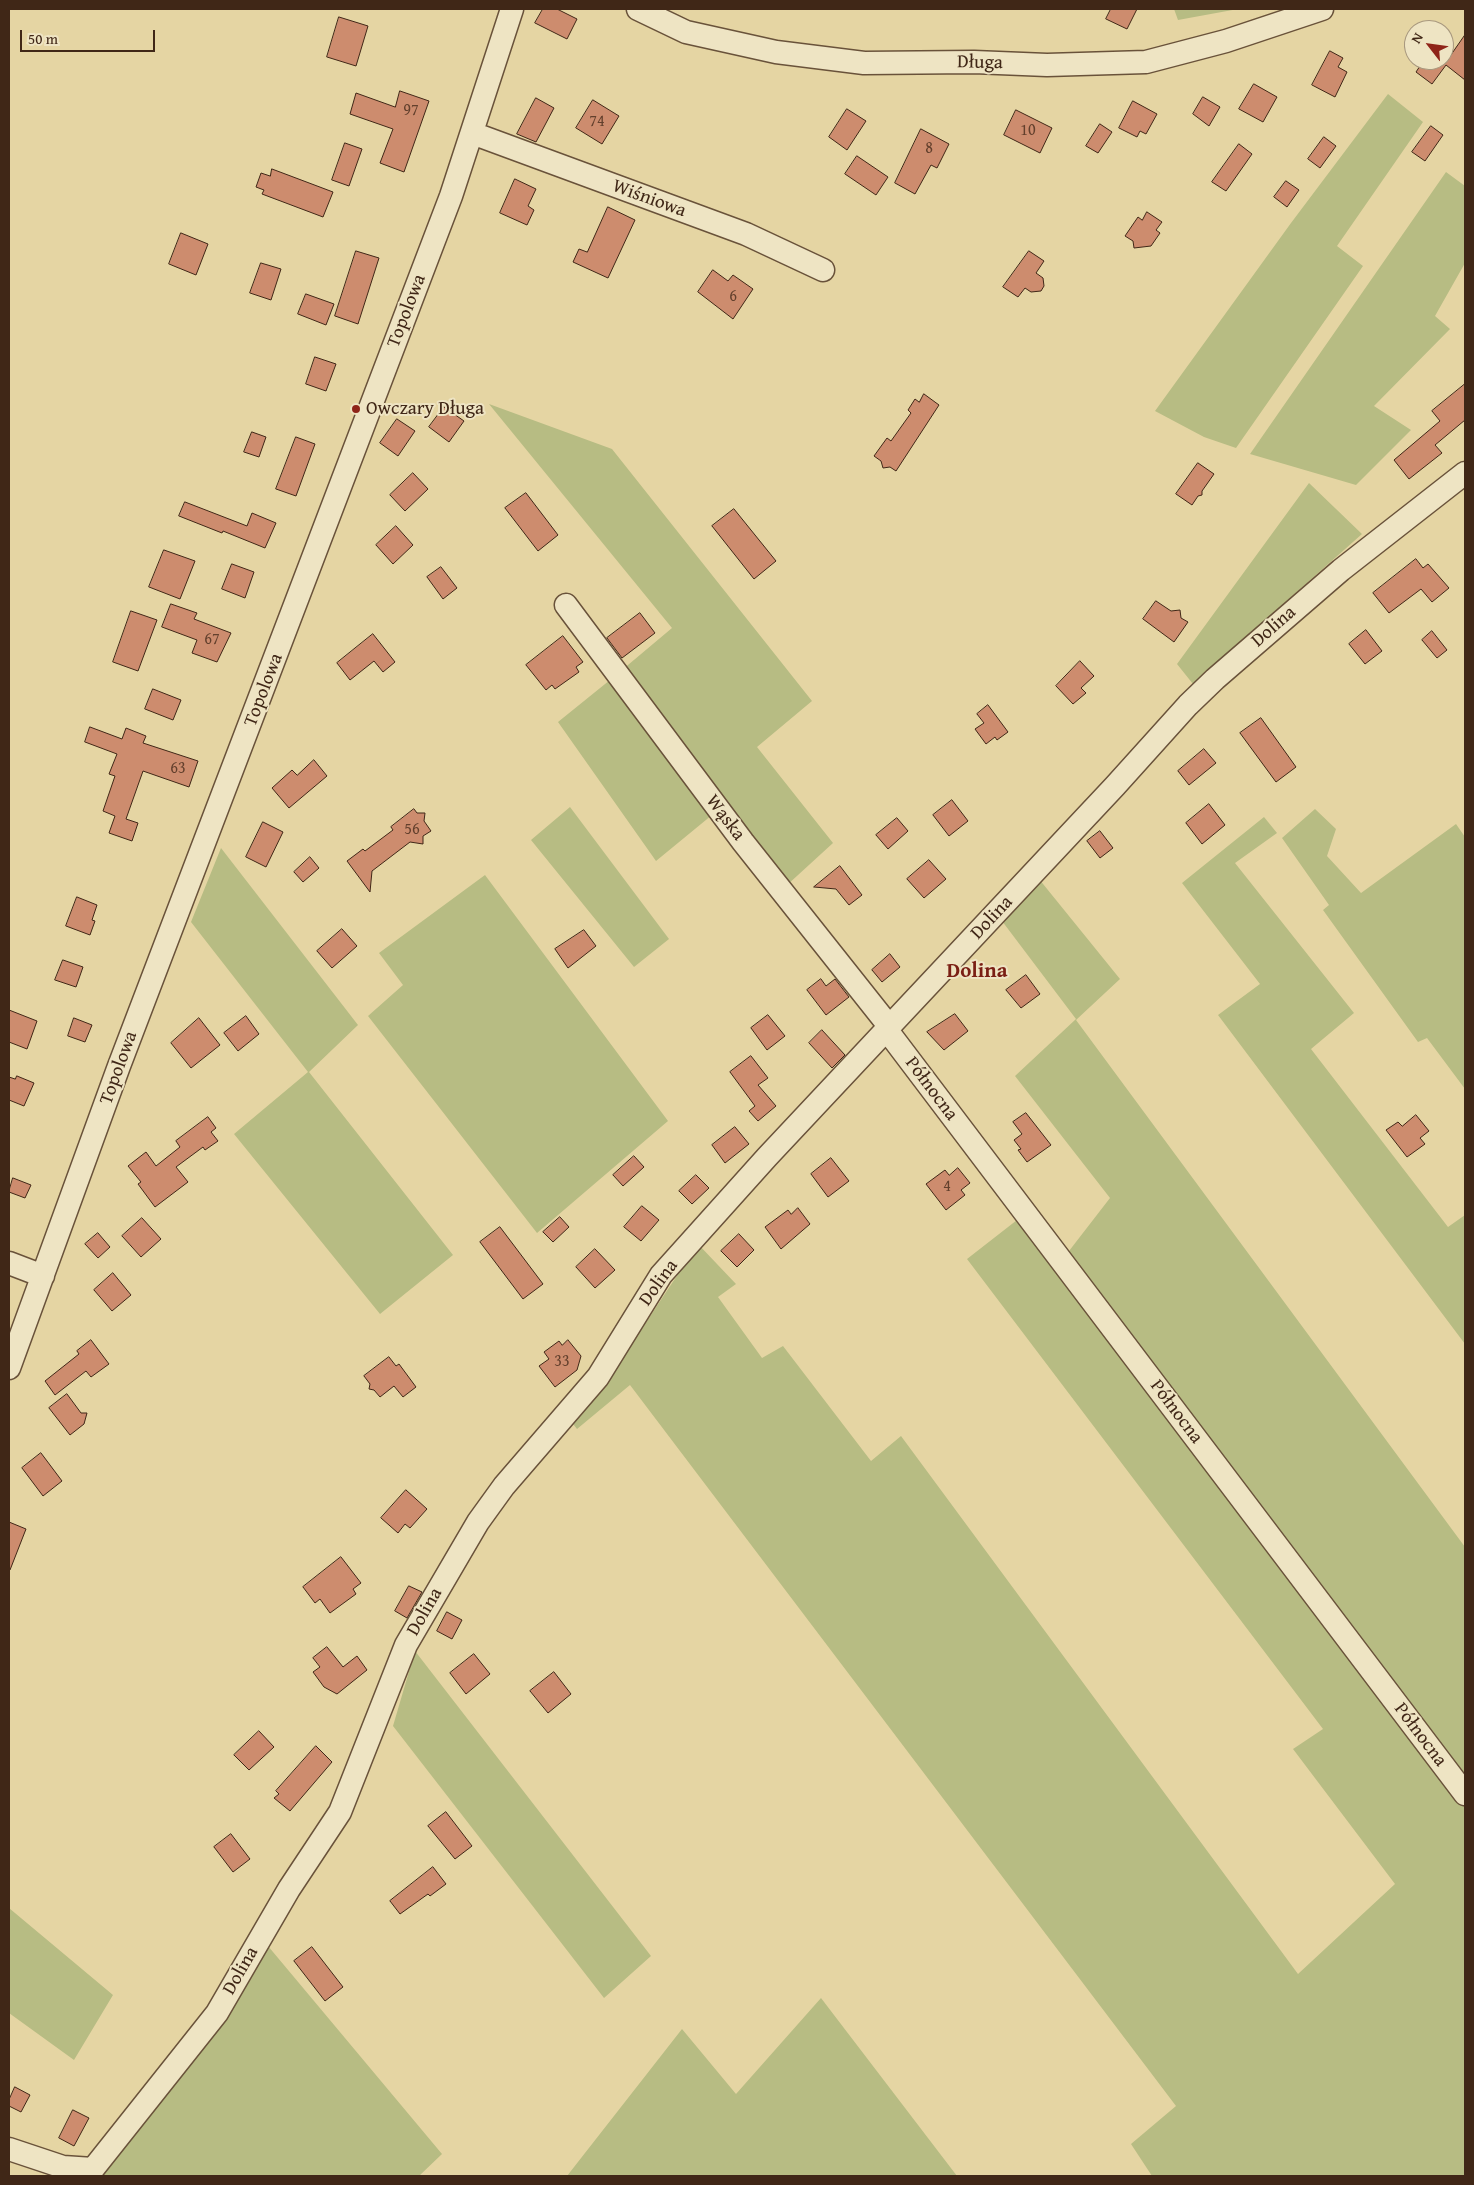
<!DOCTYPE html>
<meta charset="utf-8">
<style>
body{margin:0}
#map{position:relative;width:1474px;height:2185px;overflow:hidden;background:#e5d5a3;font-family:"Gentium Book Plus",serif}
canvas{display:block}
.frame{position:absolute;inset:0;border:10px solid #402717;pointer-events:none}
.north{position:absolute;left:1404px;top:20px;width:50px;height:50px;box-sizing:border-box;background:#eee4c3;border:1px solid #a8987e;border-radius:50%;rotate:300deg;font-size:14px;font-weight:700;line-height:20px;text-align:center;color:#402717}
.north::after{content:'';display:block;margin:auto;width:18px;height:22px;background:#8f2418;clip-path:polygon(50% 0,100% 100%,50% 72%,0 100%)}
.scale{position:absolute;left:20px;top:30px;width:135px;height:22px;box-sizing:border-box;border:2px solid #402717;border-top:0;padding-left:6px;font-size:15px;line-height:18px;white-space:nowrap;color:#402717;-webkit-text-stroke:4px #eee4c3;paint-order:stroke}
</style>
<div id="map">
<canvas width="1474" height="2185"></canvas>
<div class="frame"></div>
<div class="north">N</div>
<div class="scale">50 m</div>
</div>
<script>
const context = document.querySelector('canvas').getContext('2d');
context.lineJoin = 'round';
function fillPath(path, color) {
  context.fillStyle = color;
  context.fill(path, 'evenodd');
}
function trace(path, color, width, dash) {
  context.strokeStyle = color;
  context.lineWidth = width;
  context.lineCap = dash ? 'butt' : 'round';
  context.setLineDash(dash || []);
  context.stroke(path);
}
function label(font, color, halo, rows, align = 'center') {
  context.font = font + ' "Gentium Book Plus",serif';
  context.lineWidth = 4;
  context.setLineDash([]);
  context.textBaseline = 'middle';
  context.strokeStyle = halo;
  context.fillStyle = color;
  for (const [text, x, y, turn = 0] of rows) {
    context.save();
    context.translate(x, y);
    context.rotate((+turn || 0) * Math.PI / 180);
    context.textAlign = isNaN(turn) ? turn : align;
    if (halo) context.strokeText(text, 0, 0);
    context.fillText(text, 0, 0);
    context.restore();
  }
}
const green = new Path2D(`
 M 1174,9 L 1238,9 L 1178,20 Z
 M 1388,94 L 1423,122 L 1337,246 L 1363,266 L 1236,448 L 1204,437 L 1155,411 L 1291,223 Z
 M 1446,172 L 1465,186 L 1465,263 L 1435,316 L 1450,329 L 1374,406 L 1411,430 L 1356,485 L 1250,454 Z
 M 489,404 L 612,449 L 812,701 L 757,747 L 833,843 L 786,886 L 622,670 L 672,628 Z
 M 1309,483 L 1362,534 L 1193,684 L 1177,664 Z
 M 610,680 L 712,815 L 656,861 L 558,722 Z
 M 570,807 L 669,939 L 634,967 L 531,840 Z
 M 1315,809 L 1336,829 L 1327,856 L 1361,893 L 1456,824 L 1465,837 L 1465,1089 L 1427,1038 L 1418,1042 L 1323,910 L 1329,905 L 1282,838 Z
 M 1264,817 L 1277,833 L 1235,863 L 1354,1013 L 1311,1049 L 1448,1227 L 1465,1215 L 1465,1344 L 1218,1015 L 1260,984 L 1182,883 Z
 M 221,848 L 358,1025 L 309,1072 L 453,1255 L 380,1314 L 234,1134 L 308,1072 L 191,922 Z
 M 485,875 L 668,1121 L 537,1233 L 368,1016 L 403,985 L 379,953 Z
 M 1039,879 L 1120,979 L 1076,1020 L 1465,1547 L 1465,2176 L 1152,2176 L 1131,2144 L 1176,2106 L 630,1385 L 577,1429 L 570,1420 L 619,1363 L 698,1244 L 736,1284 L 718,1297 L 762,1358 L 783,1346 L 871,1461 L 901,1436 L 1298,1974 L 1395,1884 L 1293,1749 L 1323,1729 L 967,1259 L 1035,1206 L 1069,1251 L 1110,1198 L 1015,1076 L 1076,1019 L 1002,921 Z
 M 415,1651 L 651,1956 L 604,1998 L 393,1726 Z
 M 9,1908 L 113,1995 L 74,2060 L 9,2013 Z
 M 268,1946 L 442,2154 L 419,2176 L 100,2176 Z
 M 821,1998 L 957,2176 L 567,2176 L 682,2029 L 736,2094 Z`);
const building = new Path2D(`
 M 543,9 L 557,9 L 577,19 L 567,39 L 535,23 Z
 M 1111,9 L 1137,9 L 1127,29 L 1106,19 Z
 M 339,17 L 368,26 L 356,66 L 327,57 Z
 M 1465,35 L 1465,80 L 1446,65 L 1432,84 L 1416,72 L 1424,60 L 1447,60 Z
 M 1330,51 L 1343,58 L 1338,67 L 1347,72 L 1335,97 L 1312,85 Z
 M 1254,84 L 1277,97 L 1263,122 L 1239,109 Z
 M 400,91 L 429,101 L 404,172 L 380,163 L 393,129 L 350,114 L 356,93 L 395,107 Z
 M 1203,97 L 1220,107 L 1209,126 L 1193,114 Z
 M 536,98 L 554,108 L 536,142 L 517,134 Z
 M 593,100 L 619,116 L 602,144 L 576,128 Z
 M 1133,101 L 1157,114 L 1146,134 L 1140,131 L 1137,137 L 1119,128 Z
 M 847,109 L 866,121 L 847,150 L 829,137 Z
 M 1016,110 L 1052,128 L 1040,153 L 1004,135 Z
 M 1100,124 L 1112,132 L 1098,153 L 1086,146 Z
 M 1431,126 L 1443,135 L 1425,161 L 1412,152 Z
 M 921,129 L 949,144 L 937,168 L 931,165 L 915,194 L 895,183 Z
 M 1324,137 L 1336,146 L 1320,168 L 1308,159 Z
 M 345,143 L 362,149 L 349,186 L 332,180 Z
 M 1239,144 L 1252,154 L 1226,191 L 1212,182 Z
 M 857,156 L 888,177 L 876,195 L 845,174 Z
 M 272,169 L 333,192 L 323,217 L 262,194 L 264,190 L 256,187 L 261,173 L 270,176 Z
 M 515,179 L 536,189 L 528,206 L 534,210 L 527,225 L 500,213 Z
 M 1286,181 L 1299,190 L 1287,207 L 1274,197 Z
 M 608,207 L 635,220 L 608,278 L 573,262 L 579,249 L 587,252 Z
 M 1147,212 L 1162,222 L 1156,230 L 1160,233 L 1151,246 L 1134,248 L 1133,241 L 1125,236 L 1138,217 L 1142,220 Z
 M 181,233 L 208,244 L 196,275 L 169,264 Z
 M 356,251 L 379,258 L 358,324 L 335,316 Z
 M 1029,251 L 1044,261 L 1036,273 L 1043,278 L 1044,286 L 1041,291 L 1031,292 L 1025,288 L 1018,297 L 1003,287 Z
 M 261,263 L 281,269 L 271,300 L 250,293 Z
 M 713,270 L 728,281 L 733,275 L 753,289 L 733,319 L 698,292 Z
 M 306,294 L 334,304 L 326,325 L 298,314 Z
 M 315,357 L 336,364 L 326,391 L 306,384 Z
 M 1465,384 L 1465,420 L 1435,445 L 1442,453 L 1409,479 L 1394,460 L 1440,421 L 1432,411 Z
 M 924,394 L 939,405 L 896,471 L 890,467 L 883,468 L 881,461 L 874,456 L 887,438 L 891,441 L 911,413 L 908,410 L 915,399 L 919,402 Z
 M 444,407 L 464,421 L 449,442 L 429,427 Z
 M 397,419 L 415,431 L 398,456 L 380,443 Z
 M 252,432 L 266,437 L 259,457 L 244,452 Z
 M 296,437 L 315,444 L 296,496 L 276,489 Z
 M 1198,463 L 1214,474 L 1202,491 L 1202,495 L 1198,496 L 1192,505 L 1176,494 Z
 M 413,473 L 428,489 L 405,511 L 390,495 Z
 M 526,493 L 558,535 L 538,551 L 505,508 Z
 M 185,502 L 247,526 L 252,513 L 276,523 L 265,548 L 223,531 L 222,533 L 179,516 Z
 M 734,509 L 776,561 L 754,579 L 712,526 Z
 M 396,526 L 413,545 L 393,564 L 376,545 Z
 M 164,550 L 195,561 L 180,599 L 149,587 Z
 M 1416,559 L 1423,568 L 1428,564 L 1449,588 L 1432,602 L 1421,589 L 1389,613 L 1373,593 Z
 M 232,564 L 254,572 L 245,598 L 222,589 Z
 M 441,567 L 457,588 L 443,599 L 427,577 Z
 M 1156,601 L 1171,611 L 1180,610 L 1181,618 L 1188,622 L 1174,642 L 1143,619 Z
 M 171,604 L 197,613 L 194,619 L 231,633 L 217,662 L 192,653 L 197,640 L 162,627 Z
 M 131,611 L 157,620 L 138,671 L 113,662 Z
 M 640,613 L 655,633 L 622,658 L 607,638 Z
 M 1366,630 L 1382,651 L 1365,664 L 1349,644 Z
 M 1432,631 L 1447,650 L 1437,658 L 1422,640 Z
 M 373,634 L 395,662 L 383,672 L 374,661 L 350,680 L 337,663 Z
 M 563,636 L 583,662 L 576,667 L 579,672 L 555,689 L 552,685 L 546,690 L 526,665 Z
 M 1080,661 L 1094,676 L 1081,688 L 1086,693 L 1073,704 L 1056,686 Z
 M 153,689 L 181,700 L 173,720 L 145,709 Z
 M 988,705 L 1008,732 L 997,740 L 995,737 L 986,744 L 975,729 L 984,723 L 977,714 Z
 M 1261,718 L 1296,767 L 1276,782 L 1240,733 Z
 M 90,727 L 122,739 L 126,728 L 146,736 L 143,743 L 198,761 L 189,787 L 143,771 L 126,819 L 138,823 L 132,841 L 109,833 L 115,816 L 103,811 L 115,776 L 109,774 L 117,754 L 85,742 Z
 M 1204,749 L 1216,763 L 1189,785 L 1178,771 Z
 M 314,760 L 327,776 L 289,808 L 272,788 L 292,770 L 297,775 Z
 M 952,800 L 968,821 L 949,836 L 933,815 Z
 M 1209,804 L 1225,825 L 1202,844 L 1186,823 Z
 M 414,809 L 417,813 L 425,813 L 424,821 L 431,831 L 423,836 L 423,844 L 410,842 L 372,871 L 370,892 L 347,861 L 363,849 L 365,851 L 393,830 L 391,827 Z
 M 897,818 L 908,831 L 888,849 L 876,835 Z
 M 263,822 L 283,832 L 266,867 L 246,857 Z
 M 1100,831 L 1113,848 L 1100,858 L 1087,841 Z
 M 310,857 L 319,868 L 303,882 L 294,872 Z
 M 929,860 L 946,879 L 924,898 L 907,879 Z
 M 840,866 L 862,895 L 849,905 L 836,889 L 814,887 Z
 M 77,897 L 97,905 L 92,920 L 95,921 L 90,935 L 66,926 Z
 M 342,929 L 357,946 L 332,968 L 317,951 Z
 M 584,930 L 596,946 L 568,968 L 555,949 Z
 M 890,954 L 900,967 L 882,982 L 872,970 Z
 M 63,960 L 83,967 L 76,987 L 55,980 Z
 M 1026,975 L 1040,994 L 1021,1008 L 1006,990 Z
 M 821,979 L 826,986 L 835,979 L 849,997 L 826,1015 L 807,990 Z
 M 9,1010 L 37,1021 L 27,1049 L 9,1042 Z
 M 955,1014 L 968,1031 L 944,1050 L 927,1032 Z
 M 768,1015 L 785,1036 L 767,1050 L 751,1028 Z
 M 246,1016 L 259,1034 L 238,1051 L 224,1033 Z
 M 74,1018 L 92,1025 L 85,1042 L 68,1036 Z
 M 199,1018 L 220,1045 L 191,1068 L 171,1043 Z
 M 822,1030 L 845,1055 L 832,1068 L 809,1043 Z
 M 751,1056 L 768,1078 L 758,1085 L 776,1106 L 758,1121 L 749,1111 L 755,1106 L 730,1072 Z
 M 17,1076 L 34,1083 L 24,1106 L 9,1100 L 9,1077 L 15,1079 Z
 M 1026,1113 L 1051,1145 L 1027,1162 L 1018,1150 L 1021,1149 L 1014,1140 L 1022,1134 L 1013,1122 Z
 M 1416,1115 L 1429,1131 L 1420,1138 L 1425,1144 L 1407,1157 L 1386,1130 L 1398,1122 L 1402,1126 Z
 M 208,1117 L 216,1128 L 211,1132 L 218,1141 L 205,1150 L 203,1147 L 176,1167 L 188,1182 L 155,1207 L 138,1184 L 141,1182 L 128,1166 L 146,1152 L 156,1166 L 180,1147 L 176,1141 Z
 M 735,1127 L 749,1144 L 725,1163 L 712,1145 Z
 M 634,1156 L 644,1167 L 623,1186 L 613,1175 Z
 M 831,1158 L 849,1181 L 828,1197 L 811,1174 Z
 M 958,1168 L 970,1183 L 961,1190 L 965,1195 L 946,1210 L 926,1184 L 945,1170 L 949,1175 Z
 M 696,1175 L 709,1188 L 692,1204 L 679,1191 Z
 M 13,1178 L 31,1185 L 25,1198 L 9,1192 Z
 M 642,1206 L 659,1220 L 641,1241 L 624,1227 Z
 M 798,1208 L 810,1224 L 781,1249 L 765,1227 L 788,1210 L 791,1214 Z
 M 560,1217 L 569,1227 L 553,1242 L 543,1232 Z
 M 142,1218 L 161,1239 L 141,1257 L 122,1236 Z
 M 500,1227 L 543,1284 L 523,1299 L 480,1242 Z
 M 98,1233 L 110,1247 L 98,1258 L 85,1244 Z
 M 739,1234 L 754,1250 L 737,1267 L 721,1251 Z
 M 595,1249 L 615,1270 L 595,1288 L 576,1267 Z
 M 113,1273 L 131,1295 L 112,1311 L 94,1290 Z
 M 91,1340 L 109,1364 L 91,1377 L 86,1371 L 55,1395 L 45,1381 L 79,1354 L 77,1351 Z
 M 568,1340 L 581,1356 L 577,1370 L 555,1387 L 539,1366 L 549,1359 L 544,1352 L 559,1341 L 562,1345 Z
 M 389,1357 L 396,1366 L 399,1364 L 416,1387 L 403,1397 L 394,1386 L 380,1397 L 374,1390 L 369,1389 L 370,1384 L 364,1376 Z
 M 67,1394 L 81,1413 L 87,1413 L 84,1424 L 70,1435 L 49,1408 Z
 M 41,1453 L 62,1481 L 43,1496 L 22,1468 Z
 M 406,1490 L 427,1509 L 410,1528 L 405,1524 L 398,1533 L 381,1518 Z
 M 9,1522 L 26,1529 L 10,1570 L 9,1570 Z
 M 341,1557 L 361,1583 L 353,1589 L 356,1594 L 330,1613 L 320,1599 L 315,1603 L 303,1587 Z
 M 409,1586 L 422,1592 L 407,1618 L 395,1611 Z
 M 447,1612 L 462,1620 L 452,1639 L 437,1631 Z
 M 327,1647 L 343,1667 L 357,1656 L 367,1670 L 337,1694 L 324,1687 L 313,1672 L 320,1667 L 313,1658 Z
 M 474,1654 L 490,1674 L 466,1694 L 450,1673 Z
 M 554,1672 L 571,1694 L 548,1713 L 530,1691 Z
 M 259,1731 L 274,1747 L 249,1770 L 234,1755 Z
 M 316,1746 L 332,1762 L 290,1811 L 274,1798 L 279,1794 L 276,1791 Z
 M 446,1812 L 472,1846 L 455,1859 L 428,1826 Z
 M 231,1834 L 250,1859 L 233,1872 L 214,1847 Z
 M 433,1867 L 446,1884 L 430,1896 L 428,1894 L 400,1914 L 390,1901 Z
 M 312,1947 L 343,1987 L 325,2001 L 294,1961 Z
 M 15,2087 L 30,2095 L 21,2112 L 9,2106 L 9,2100 Z
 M 73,2110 L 89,2118 L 74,2146 L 59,2138 Z`);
const minor = new Path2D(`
 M 638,9 L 686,32 L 776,52 L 864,63 L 974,62 L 1047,65 L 1146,62 L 1226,41 L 1322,9
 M 472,133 L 746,234 L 823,270
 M 566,605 L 743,842 L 889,1026
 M 886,1029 L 1465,1794
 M 9,1263 L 43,1276
 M 9,1368 L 119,1066 L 451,196 L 512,9
 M 9,2149 L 63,2167 L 93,2169 L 217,2013 L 289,1889 L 340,1812 L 406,1645 L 478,1522 L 504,1486 L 598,1377 L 661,1275 L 767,1157 L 1115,786 L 1188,705 L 1215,679 L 1341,570 L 1465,473`);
const markers = [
 [356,409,5,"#8f2418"]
];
const numberNames = [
 ["97",411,111],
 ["74",597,122],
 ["10",1028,131],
 ["8",929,149],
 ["6",733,297],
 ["67",212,640],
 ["63",178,769],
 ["56",412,830],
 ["4",947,1187],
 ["33",562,1362]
];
const streetNames = [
 ["Długa",980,63,1],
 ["Wiśniowa",649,199,20],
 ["Topolowa",407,311,-69],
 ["Dolina",1274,627,-41],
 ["Topolowa",264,690,-69],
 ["Wąska",725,818,53],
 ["Dolina",992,918,-47],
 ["Topolowa",119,1068,-70],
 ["Północna",931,1089,53],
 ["Dolina",659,1283,-54],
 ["Północna",1176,1412,53],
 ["Dolina",425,1612,-60],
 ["Północna",1420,1735,53],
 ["Dolina",241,1971,-60]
];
const poiNames = [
 ["Owczary Długa",366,409]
];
const quarterNames = [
 ["Dolina",977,972]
];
fillPath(green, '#b7bc83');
fillPath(building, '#cd8c6e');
trace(building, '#402717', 1);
trace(minor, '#69523a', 25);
trace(minor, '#eee4c3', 22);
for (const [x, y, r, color] of markers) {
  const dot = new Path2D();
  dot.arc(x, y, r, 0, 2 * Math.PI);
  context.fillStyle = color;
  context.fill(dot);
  trace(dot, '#eee4c3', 2);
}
label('16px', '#63402d', null, numberNames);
label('19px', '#402717', '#eee4c3', streetNames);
label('19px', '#402717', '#eee4c3', poiNames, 'left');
label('bold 21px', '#7a1f14', '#eee4c3', quarterNames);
</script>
